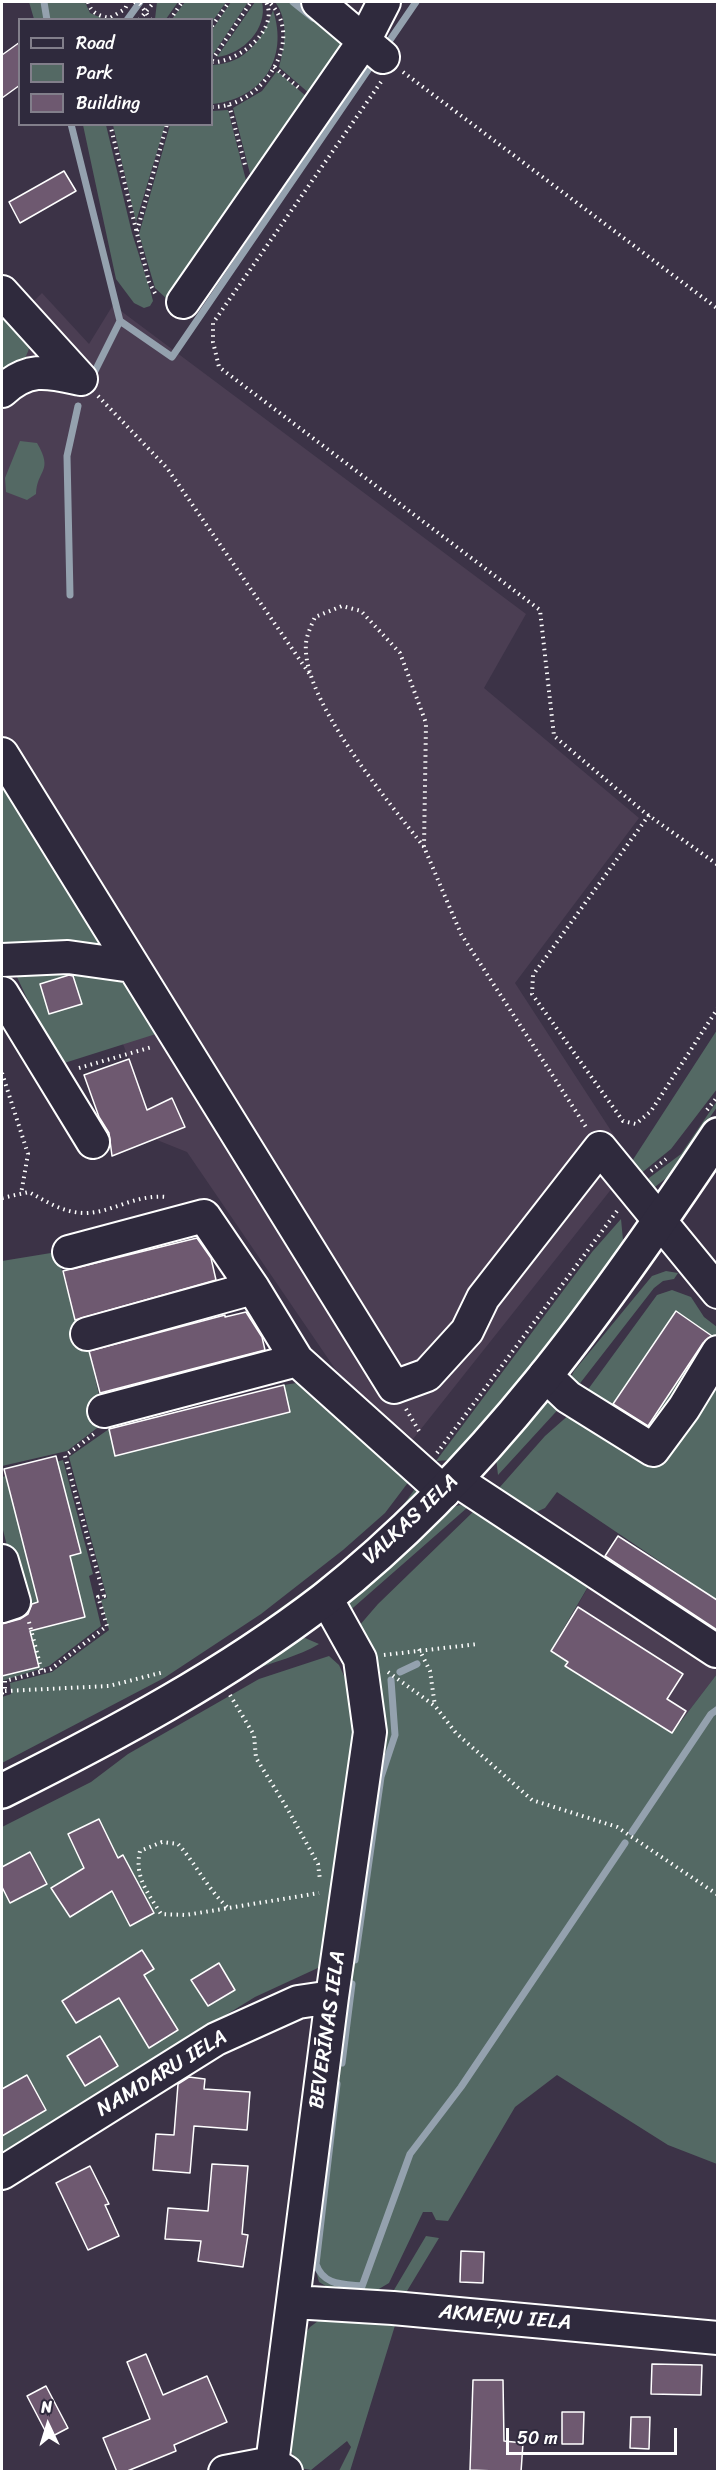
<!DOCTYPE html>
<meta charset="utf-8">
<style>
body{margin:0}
#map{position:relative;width:719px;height:2473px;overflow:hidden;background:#3c3347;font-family:Sriracha,sans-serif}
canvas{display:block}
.frame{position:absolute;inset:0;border:3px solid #fff;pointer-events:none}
.legend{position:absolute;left:18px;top:18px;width:195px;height:108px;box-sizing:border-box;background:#2f2a3d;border:2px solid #827f8b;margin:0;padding:8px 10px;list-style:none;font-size:18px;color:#fff}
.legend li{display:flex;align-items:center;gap:12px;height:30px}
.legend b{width:30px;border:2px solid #827f8b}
.north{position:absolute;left:18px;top:2395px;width:60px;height:60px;-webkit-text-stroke:4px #2f2a3d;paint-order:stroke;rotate:356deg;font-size:16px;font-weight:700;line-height:24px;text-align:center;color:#fff}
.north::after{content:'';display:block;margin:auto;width:21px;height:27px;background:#fff;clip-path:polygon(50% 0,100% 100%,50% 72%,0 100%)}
.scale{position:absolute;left:506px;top:2428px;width:171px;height:27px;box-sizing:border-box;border:3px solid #fff;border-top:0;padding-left:8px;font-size:18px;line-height:21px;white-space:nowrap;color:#fff;-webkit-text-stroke:4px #2f2a3d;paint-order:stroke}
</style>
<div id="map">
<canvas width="719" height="2473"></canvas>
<div class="frame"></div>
<ul class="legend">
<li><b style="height:8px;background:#2f2a3d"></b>Road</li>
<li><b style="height:16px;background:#546964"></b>Park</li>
<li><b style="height:16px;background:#6e5970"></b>Building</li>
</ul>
<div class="north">N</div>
<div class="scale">50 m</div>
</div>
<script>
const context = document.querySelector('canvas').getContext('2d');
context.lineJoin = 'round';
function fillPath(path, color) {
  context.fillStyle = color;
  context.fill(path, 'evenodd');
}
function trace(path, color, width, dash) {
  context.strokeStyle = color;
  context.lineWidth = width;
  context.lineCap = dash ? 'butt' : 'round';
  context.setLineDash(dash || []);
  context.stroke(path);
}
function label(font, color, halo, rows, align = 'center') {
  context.font = font + ' Sriracha,sans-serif';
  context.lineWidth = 4.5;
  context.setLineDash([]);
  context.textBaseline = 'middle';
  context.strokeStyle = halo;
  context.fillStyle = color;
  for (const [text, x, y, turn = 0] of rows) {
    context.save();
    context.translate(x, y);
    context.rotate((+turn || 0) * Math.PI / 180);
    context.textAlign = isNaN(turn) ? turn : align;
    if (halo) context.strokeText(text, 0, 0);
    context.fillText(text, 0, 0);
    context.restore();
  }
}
const built = new Path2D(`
 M 42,293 L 89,344 L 113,305 L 526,614 L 484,688 L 639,818 L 515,983 L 632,1163 L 413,1439 L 340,1376 L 187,1152 L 157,1140 L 129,1059 L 74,923 L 2,801 L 2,366 L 21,314 Z
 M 618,1536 L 717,1600 L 717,1674 L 672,1733 L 565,1666 L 551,1651 Z`);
const green = new Path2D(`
 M 29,2 L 85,2 L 90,13 L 104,19 L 34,19 Z
 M 157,2 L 178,2 L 166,19 L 155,19 Z
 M 185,2 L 226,2 L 212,22 L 212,20 L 172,19 Z
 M 231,2 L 248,2 L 212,56 L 212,30 Z
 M 255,2 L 262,2 C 268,29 243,54 217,57 Z
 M 275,2 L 303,2 L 355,44 L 318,101 L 279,67 C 285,46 289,20 275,2 Z
 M 273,10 C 289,59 262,99 212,104 L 212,65 C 246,64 263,39 273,10 Z
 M 277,71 L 315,104 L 254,189 L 233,108 L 262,91 Z
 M 228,110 L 250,196 L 168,300 L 155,288 L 139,234 L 170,125 L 212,124 L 212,111 Z
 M 83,125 L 106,125 L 132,233 L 151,293 L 153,301 L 150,306 L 144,308 L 134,303 L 116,279 Z
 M 113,125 L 165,125 L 136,222 Z
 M 2,301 L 32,337 C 28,358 18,373 2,387 Z
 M 20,441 L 37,443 C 54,472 37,469 36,494 L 27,500 L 6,492 L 5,478 Z
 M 2,766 L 159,1033 L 58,1065 L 17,977 L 40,965 L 34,943 L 2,949 Z
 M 717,1030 L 717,1089 L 671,1149 L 639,1175 L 625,1172 Z
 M 717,1101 L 717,1107 L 669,1176 L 651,1190 L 641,1189 L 649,1178 L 681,1154 Z
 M 621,1219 L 623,1240 L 614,1260 L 530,1379 L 452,1460 L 436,1461 L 592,1252 Z
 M 57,1252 L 75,1320 L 89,1351 L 105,1422 L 67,1451 L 2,1466 L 2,1261 Z
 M 666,1271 L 678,1273 L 674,1279 L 663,1281 L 654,1288 L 574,1391 L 571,1377 L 574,1371 L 652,1276 Z
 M 672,1290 L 691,1297 L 704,1317 L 717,1327 L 717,1338 L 651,1435 L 581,1399 L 657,1295 Z
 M 717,1359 L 717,1600 L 557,1492 L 545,1508 L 530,1515 L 492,1496 L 545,1436 L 571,1413 L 640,1449 Z
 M 315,1380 L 413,1476 L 385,1513 L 343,1550 L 261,1614 L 164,1678 L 2,1763 L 2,1697 L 11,1694 L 10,1683 L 52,1672 L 109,1630 L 101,1600 L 107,1598 L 69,1457 L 109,1429 L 284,1385 Z
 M 557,1400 L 564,1403 L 498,1475 L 496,1458 L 548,1401 Z
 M 63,1460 L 93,1574 L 89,1576 L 101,1626 L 49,1666 L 2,1681 L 2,1614 L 22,1606 L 2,1526 L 2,1477 Z
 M 417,1485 L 417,1498 L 341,1566 L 275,1618 L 189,1672 C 234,1641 278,1611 321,1578 C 356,1551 394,1524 417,1485 Z
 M 460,1505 L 468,1507 L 346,1614 L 349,1600 L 449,1508 Z
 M 475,1510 L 593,1578 L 551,1650 L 568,1662 L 565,1666 L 672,1733 L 717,1674 L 717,2164 L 668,2145 L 557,2075 L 515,2107 L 448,2221 L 436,2220 L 432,2212 L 423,2212 L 389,2283 L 372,2293 L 331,2289 L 319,2282 L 313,2260 L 380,1750 L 382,1697 L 365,1649 L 352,1634 L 378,1604 Z
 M 293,1638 L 305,1638 L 319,1644 C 298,1657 274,1661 251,1671 Z
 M 329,1656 L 339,1665 L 352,1693 L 354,1716 L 351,1797 L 320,1967 L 255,1997 L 2,2153 L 2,1827 L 91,1782 L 128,1754 L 259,1679 Z
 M 426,2236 L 439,2238 L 404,2296 L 391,2295 Z
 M 326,2315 L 397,2319 L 350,2471 L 339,2471 L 351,2447 L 347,2441 L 311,2470 L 300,2468 L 290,2449 L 289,2426 L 301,2340 L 310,2327 Z`);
const stream = new Path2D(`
 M 44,2 L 47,20
 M 293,2 L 313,18
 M 127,20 L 140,2
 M 390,40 L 416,2
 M 71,124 L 120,321 L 94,373
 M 120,321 L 172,357 L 370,67
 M 70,595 L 67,456 L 78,406
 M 400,1672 L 417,1664
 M 632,1832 L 711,1714 L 718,1709
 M 355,1960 L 381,1777 L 395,1735 L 391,1680
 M 342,2063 L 352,1984
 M 337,2084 L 316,2264 C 323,2285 342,2284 362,2286
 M 361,2289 L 410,2154 L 461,2087 L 625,1843`);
const building = new Path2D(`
 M 20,42 L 20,85 L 2,98 L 2,55 Z
 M 64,171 L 76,191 L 20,223 L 9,202 Z
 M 69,975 L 73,976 L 82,1004 L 49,1014 L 40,984 Z
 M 129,1059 L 147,1110 L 172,1098 L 185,1127 L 112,1156 L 109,1133 L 99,1117 L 84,1075 Z
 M 197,1238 L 211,1258 L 216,1280 L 75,1320 L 63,1271 Z
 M 676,1311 L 712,1336 L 703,1343 L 648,1426 L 613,1404 Z
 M 246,1312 L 262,1337 L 265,1350 L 100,1393 L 89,1351 L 225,1315 L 225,1317 Z
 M 284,1385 L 290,1412 L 115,1456 L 109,1429 Z
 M 56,1456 L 81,1553 L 70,1556 L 85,1617 L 30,1631 L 39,1667 L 2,1676 L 2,1624 L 20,1619 L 28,1614 L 32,1604 L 38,1602 L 4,1469 Z
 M 618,1536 L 717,1600 L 717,1630 L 605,1556 Z
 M 578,1607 L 683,1674 L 667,1699 L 686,1711 L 672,1733 L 565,1666 L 568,1662 L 551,1651 Z
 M 99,1819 L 118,1858 L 123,1855 L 154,1913 L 130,1926 L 112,1891 L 70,1917 L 51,1888 L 84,1868 L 68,1834 Z
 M 30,1852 L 47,1884 L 10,1903 L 2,1887 L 2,1867 Z
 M 142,1950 L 154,1969 L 144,1975 L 178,2030 L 149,2048 L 119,1998 L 76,2023 L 62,2001 Z
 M 219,1963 L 235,1990 L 208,2006 L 191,1980 Z
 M 100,2036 L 118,2066 L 85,2086 L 67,2056 Z
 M 27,2075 L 46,2110 L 2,2136 L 2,2089 Z
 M 189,2077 L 205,2079 L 204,2089 L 250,2092 L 247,2130 L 194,2126 L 190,2173 L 153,2170 L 156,2134 L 174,2135 L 178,2084 Z
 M 212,2164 L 248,2166 L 242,2234 L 248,2235 L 243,2267 L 198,2261 L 201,2241 L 165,2239 L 168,2208 L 208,2211 Z
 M 90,2166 L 109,2204 L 105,2205 L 119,2236 L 88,2250 L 56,2183 Z
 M 461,2251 L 484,2252 L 483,2283 L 460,2282 Z
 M 146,2354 L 163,2395 L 207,2376 L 227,2422 L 174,2445 L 176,2451 L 125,2472 L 117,2472 L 103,2438 L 150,2419 L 127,2362 Z
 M 652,2364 L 702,2365 L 701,2395 L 651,2394 Z
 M 473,2380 L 503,2380 L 504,2441 L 523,2443 L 521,2472 L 470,2470 Z
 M 46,2386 L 68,2428 L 49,2438 L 27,2396 Z
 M 562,2412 L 584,2412 L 583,2444 L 562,2444 Z
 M 631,2417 L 650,2417 L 649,2449 L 630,2448 Z`);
const path = new Path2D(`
 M 88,2 C 91,13 99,16 110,18 L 125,9 L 128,2
 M 134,2 L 140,4 L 151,20
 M 139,20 L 154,2
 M 170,20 L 182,2
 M 212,26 L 229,2
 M 212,60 L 251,2
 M 212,62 C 237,63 280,30 266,2
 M 274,67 L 299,88
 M 403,72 L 718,309
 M 381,82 L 213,323 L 213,342 L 219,367 L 540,610 L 554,736 L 644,812 L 718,865
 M 229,105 L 245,165
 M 212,107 C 260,108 308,40 269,2
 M 110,124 L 149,282 L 157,297
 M 137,231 L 167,124
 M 98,396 L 167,468 L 311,676
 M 649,815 L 533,975 L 532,994 L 623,1121 L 636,1124 L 651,1111 L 718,1008
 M 424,847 C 390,803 301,700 306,643 C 307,634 312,624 315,617 L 342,606 L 361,611 L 400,653 L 426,723 L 424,847 L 461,934 L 586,1127
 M 79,1068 L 152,1047
 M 2,1073 L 28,1154 L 21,1194
 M 707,1110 L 718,1096
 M 651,1171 L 666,1159
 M 2,1198 L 29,1192 C 47,1202 64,1213 85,1213 C 112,1213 134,1194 167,1197
 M 406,1409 L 419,1431
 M 437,1453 L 617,1211
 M 29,1622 L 42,1672
 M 419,1649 L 430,1671 L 435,1706
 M 384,1655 L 478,1644
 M 388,1672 L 435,1706 L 456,1733 L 532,1800 L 617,1827 L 718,1895
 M 5,1691 L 109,1686 L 164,1672
 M 2,1693 L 5,1691 L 5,1681 L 51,1669 L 107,1626 L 98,1597 L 104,1596 L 65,1456 L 94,1434
 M 230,1695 L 254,1735 L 256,1758 L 287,1808 L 318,1864 L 320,1880
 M 227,1907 C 207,1888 196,1864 178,1844 L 162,1842 L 140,1851 C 134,1877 148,1893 161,1914 L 186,1915 L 319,1893`);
const minor = new Path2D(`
 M 318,2 L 383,57
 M 2,292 L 81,379
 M 183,302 L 364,41 L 384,2
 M 2,391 C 29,366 48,372 81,379
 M 2,754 L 394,1387 L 427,1375 L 467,1331 L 483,1298 L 600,1148 L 718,1292
 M 2,960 L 68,957 L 132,966
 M 2,993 L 93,1142
 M 69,1252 L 204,1216 L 253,1288 L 297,1360 L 444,1492
 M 87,1334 L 253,1288
 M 545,1375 L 568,1397 L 653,1450 L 684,1408 L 718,1352
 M 104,1411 L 297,1360
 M 456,1480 L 716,1651
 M 2,1561 L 14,1602 L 2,1606
 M 2,2173 L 216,2039 L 298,2002 L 332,1997
 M 293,2302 L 393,2308 L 718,2338
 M 225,2472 L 272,2463 L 286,2472
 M 271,2472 L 332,1997 L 370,1732 L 360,1659 L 326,1598`);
const major = new Path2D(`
 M 2,1791 C 114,1735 225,1676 325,1599 C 485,1473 606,1303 718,1135`);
const streetNames = [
 ["VALKAS IELA",411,1520,-43],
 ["BEVERĪNAS IELA",328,2030,-82],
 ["NAMDARU IELA",162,2074,-31],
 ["AKMEŅU IELA",505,2318,5]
];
fillPath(built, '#4b3e53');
fillPath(green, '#546964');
trace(stream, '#94a1ae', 7);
fillPath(building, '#6e5970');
trace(building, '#fff', 1.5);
trace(minor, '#fff', 36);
trace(major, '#fff', 38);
trace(path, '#fff', 4, [1.5, 4.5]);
trace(minor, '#2f2a3d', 32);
trace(major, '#2f2a3d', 33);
label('21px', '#fff', '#2f2a3d', streetNames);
</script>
